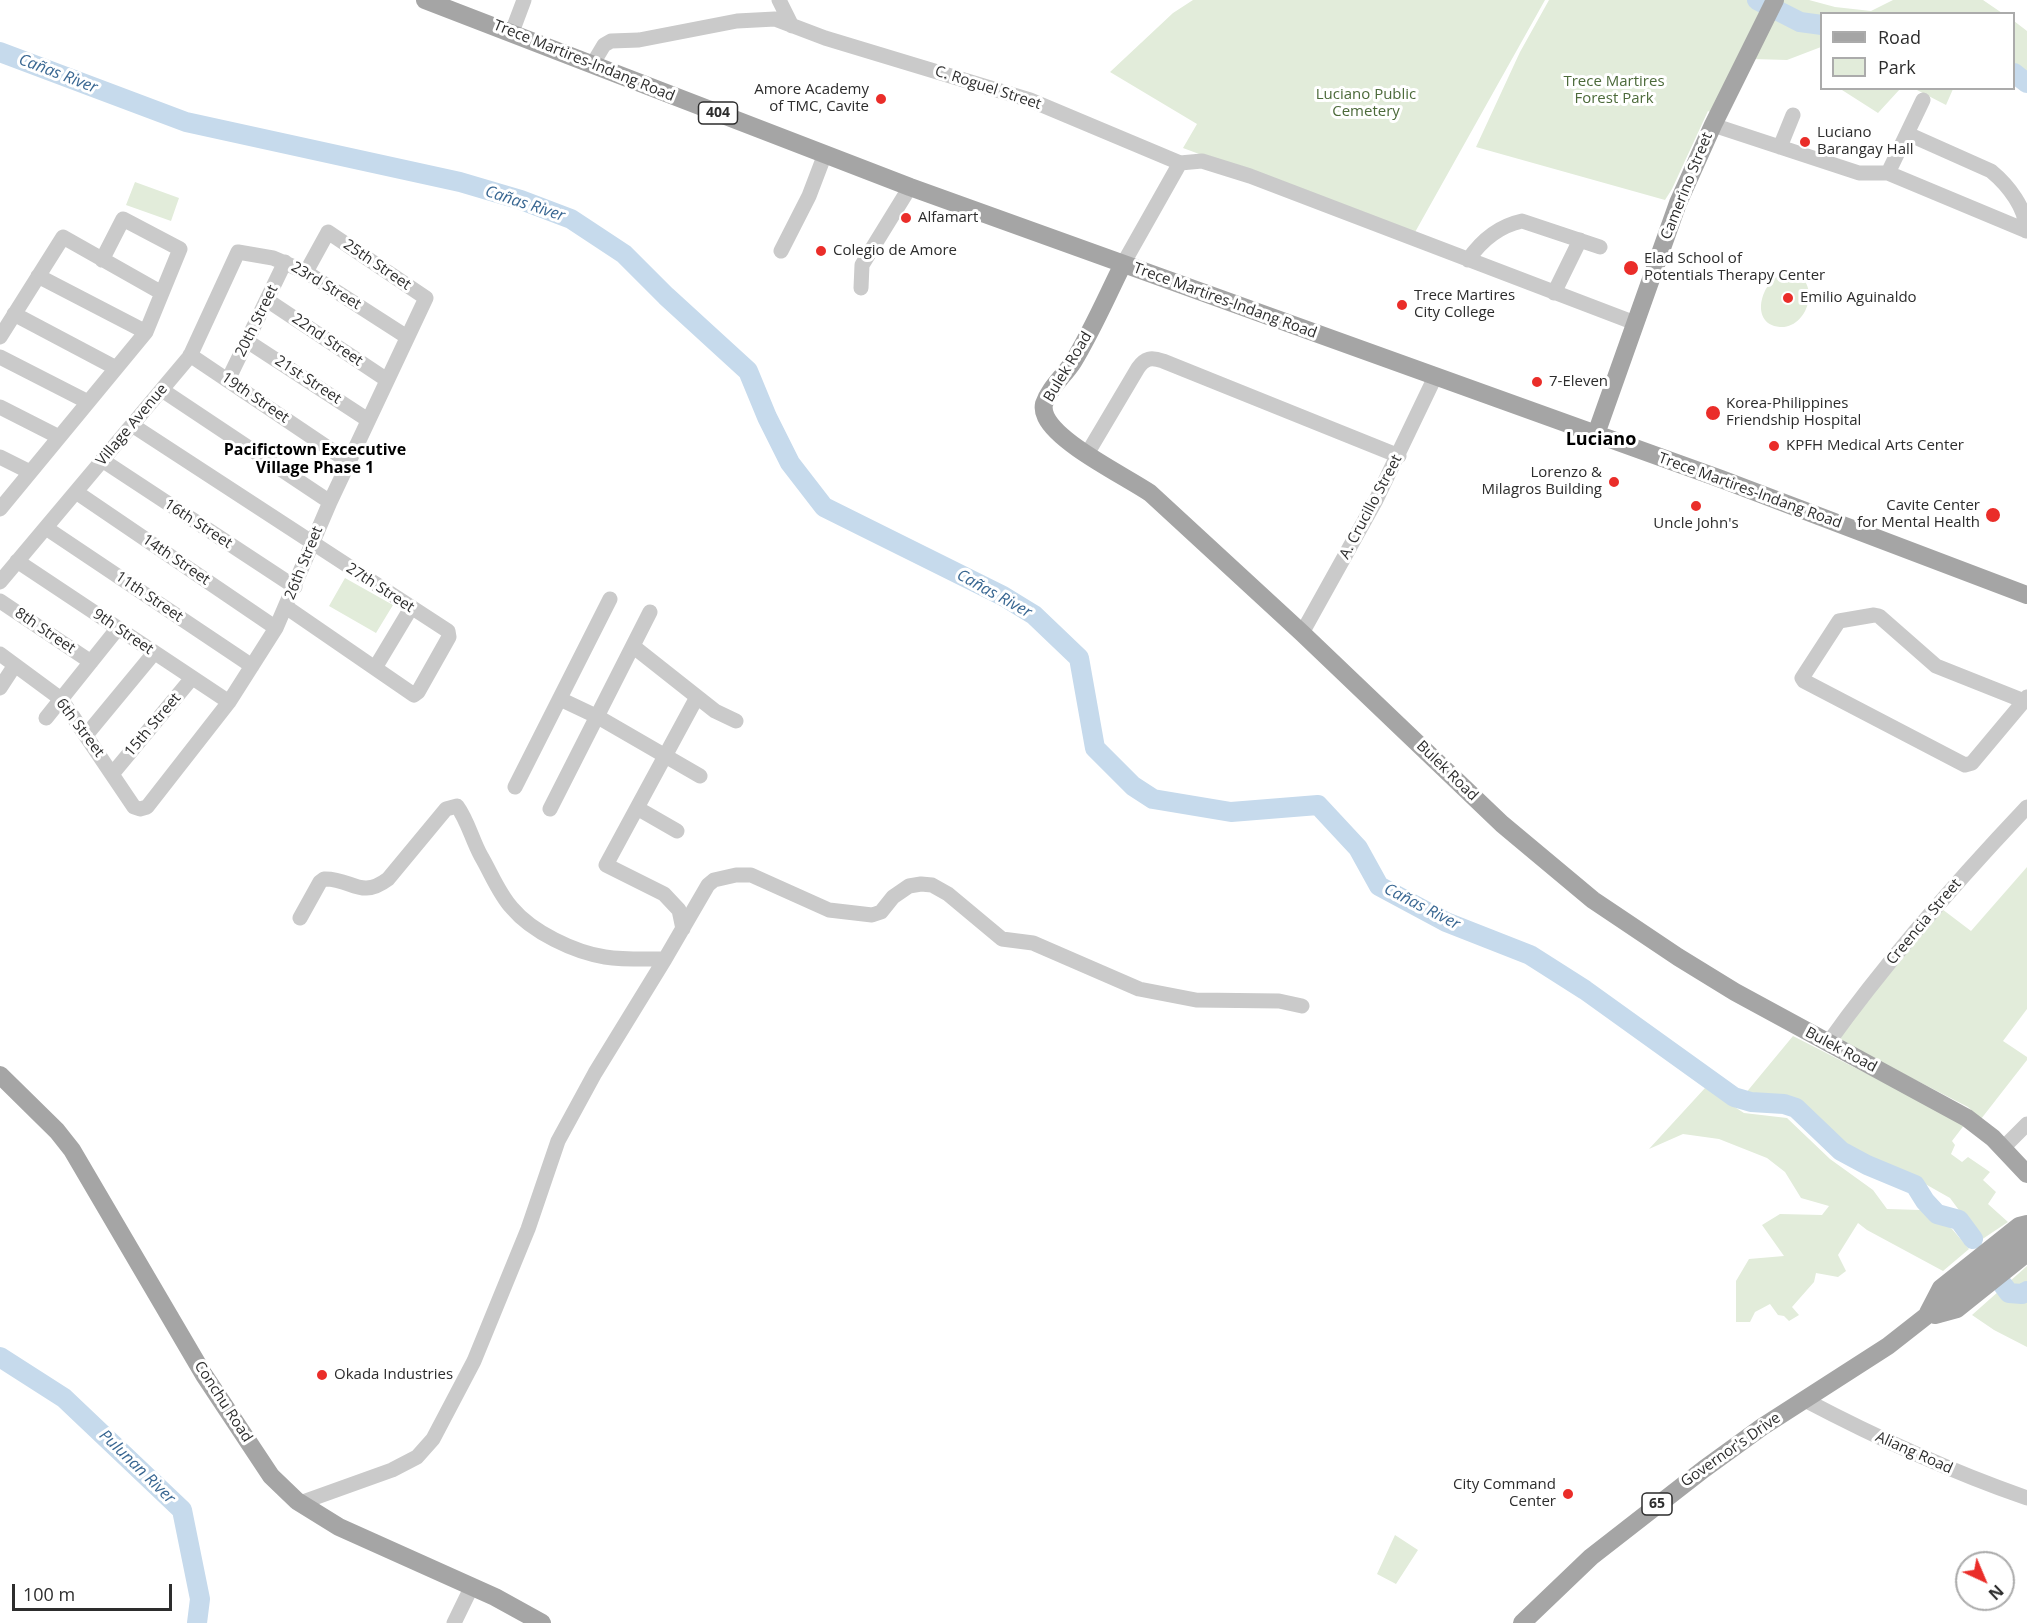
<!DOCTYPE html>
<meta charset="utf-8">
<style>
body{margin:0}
#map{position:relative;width:2027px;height:1623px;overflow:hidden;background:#fff;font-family:"Open Sans",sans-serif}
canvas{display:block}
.legend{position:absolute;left:1820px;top:12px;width:195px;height:78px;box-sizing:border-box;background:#fff;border:2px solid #ababab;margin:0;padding:8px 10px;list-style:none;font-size:18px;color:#2d2d2d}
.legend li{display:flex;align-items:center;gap:12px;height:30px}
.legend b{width:30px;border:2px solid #ababab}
.north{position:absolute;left:1955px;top:1551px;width:60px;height:60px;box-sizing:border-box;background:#fff;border:2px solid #ababab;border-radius:50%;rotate:136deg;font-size:16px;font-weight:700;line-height:24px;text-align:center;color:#2d2d2d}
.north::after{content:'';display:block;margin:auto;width:21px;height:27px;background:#ea2d29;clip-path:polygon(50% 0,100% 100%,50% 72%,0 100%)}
.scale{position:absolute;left:12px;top:1584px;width:160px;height:27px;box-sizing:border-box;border:3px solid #2d2d2d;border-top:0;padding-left:8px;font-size:18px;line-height:21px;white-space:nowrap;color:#2d2d2d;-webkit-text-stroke:4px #fff;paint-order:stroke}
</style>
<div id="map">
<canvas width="2027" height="1623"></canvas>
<ul class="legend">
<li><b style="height:8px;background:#a5a5a5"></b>Road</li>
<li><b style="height:16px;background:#e2ecda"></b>Park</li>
</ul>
<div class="north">N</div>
<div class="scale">100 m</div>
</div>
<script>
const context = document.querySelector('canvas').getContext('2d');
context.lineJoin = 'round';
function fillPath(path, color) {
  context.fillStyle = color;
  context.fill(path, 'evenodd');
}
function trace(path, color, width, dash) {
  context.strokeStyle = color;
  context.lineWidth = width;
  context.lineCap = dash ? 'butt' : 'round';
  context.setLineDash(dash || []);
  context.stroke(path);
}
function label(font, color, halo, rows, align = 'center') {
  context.font = font + ' "Open Sans",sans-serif';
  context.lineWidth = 6;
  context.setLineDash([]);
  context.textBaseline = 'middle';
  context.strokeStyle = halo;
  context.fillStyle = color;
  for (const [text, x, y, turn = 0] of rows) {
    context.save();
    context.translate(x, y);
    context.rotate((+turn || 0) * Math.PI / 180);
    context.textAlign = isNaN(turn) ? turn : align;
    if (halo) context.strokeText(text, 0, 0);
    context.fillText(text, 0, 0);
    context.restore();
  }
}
const green = new Path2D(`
 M 1193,0 L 1545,0 L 1414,234 L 1183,148 L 1197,124 L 1110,72 L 1173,13 Z
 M 1549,0 L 1809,0 L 1835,7 L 1871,11 L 1893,0 L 1983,0 L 2002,13 L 1822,14 L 1821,47 L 1787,60 L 1753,59 L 1723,118 L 1708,111 L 1672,189 L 1665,200 L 1476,147 L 1520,52 Z
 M 2014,21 L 2027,31 L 2027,83 L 2014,73 Z
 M 1844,88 L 1900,88 L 1900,89 L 1878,113 L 1842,90 Z
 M 1915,89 L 1953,89 L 1946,105 Z
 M 135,182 L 179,198 L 171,221 L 126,205 Z
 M 1788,272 C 1823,276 1810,329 1780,327 C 1747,324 1762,276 1788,272 Z
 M 345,578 L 393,605 L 376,633 L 329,606 Z
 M 2027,867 L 2027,1009 L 2003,1041 L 2027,1057 L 2027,1060 L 1981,1119 L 1968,1107 L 1838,1040 L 1876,988 L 1942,909 L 1971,931 Z
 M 1793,1036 L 1965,1124 L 1952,1141 L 1955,1145 L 1951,1154 L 1962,1162 L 1968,1157 L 1990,1172 L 1983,1180 L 1996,1192 L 1988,1204 L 2008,1222 L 1981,1240 L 1950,1198 L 1927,1185 L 1843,1146 L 1805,1109 L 1788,1098 L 1745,1094 Z
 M 1705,1088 L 1744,1113 L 1787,1118 L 1830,1159 L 1873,1190 L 1887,1209 L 1921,1210 L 1952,1229 L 1969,1249 L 1943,1271 L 1867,1230 L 1858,1223 L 1838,1255 L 1846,1271 L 1838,1277 L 1816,1273 L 1814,1282 L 1792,1307 L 1799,1315 L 1789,1321 L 1784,1316 L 1778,1315 L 1770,1304 L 1755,1312 L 1750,1322 L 1736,1322 L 1736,1281 L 1749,1259 L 1784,1256 L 1762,1225 L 1780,1214 L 1822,1215 L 1829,1206 L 1801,1198 L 1785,1172 L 1767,1158 L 1719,1139 L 1683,1134 L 1649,1149 Z
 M 2027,1266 L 2027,1347 L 1994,1330 L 1972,1315 Z
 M 1395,1535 L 1418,1550 L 1396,1584 L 1377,1574 Z`);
const river = new Path2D(`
 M 1757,0 L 1800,22 L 1822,25
 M 0,52 L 186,122 L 460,182 L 521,200 L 571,219 L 624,254 L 666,296 L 748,371 L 767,417 L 790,463 L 824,507 L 1003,596 L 1034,615 L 1079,658 L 1095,748 L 1133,786 L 1153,799 L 1231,812 L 1318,805 L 1358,848 L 1379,886 L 1446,922 L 1530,955 L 1585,990 L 1734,1097 L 1751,1102 L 1784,1104 L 1796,1108 L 1841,1151 L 1867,1165 L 1915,1185 L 1925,1201 L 1937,1214 L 1959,1220 L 1973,1239
 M 2014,73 L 2027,83
 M 2003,1285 L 2009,1293 L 2022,1294 L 2027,1291
 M 0,1357 L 64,1398 L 182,1510 L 200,1599 L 197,1623`);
const minor = new Path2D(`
 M 779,0 L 792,26
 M 512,32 L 524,0
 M 592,65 L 604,45 L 611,41 L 639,40 L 737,21 L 775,19 L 825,38 L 1030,100 L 1180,163 L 1202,161 L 1250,176 L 1635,323
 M 1713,125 L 1859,173 L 1888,173 L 2027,231
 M 1908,134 L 1991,171 C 2008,185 2027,209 2026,231
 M 1780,147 L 1793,115
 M 1888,173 L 1923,100
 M 781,251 L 809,196 L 825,154
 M 1468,260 C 1481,241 1499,226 1522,221 L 1600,247
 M 1123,264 L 1180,163
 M 38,276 L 146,332
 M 861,288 L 862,265 L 910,187
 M 1554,293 L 1580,240
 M 267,300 L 387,380
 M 14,314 L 116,368
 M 0,337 L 63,237 L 162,293
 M 247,341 L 368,420
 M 190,355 L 349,462
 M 0,357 L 88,402
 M 228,380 L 285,262
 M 162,390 L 330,502
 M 0,407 L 59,437
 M 132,425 L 448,631 L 449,637 L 418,692 L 414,695 L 286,607
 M 1087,454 L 1138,368 C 1145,358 1151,357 1163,361 L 1399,456
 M 0,457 L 30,472
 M 102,460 L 295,587
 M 76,492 L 276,628
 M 0,509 L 146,332 L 180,249 L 123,219 L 102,260
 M 46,528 L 252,666
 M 17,561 L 229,702
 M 0,582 L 190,356 L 238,252 L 273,258 L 306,272 L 407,337
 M 0,601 L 91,662
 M 1302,633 L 1376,500 L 1435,377
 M 634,647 L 715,711 L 736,721
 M 0,654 L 61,699 L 134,807 L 140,809 L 147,807 L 229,702 L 276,628 L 330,502 L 426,298 L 328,232 L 306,272
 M 375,668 L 411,608
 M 0,688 L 15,665
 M 560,699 L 598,717 L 700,776
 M 2024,701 L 1936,666 L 1879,616 L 1874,615 L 1839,621 L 1802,678 L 1804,681 L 1965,765 L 1972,763 L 2024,701 L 2027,697
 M 46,718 L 118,628
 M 87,734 L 154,653
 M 113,773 L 192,678
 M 515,787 L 610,599
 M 637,808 L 677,831
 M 550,809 L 650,612
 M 300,918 L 320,882 L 324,879 C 352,878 360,900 388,879 L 446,809 L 457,806 C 468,821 472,840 481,856 C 491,873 499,894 512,908 C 532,932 574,952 605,957 C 625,960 645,959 665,959
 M 683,929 L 679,910 L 664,894 L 606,865 L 697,697
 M 1828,1043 C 1888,959 1956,882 2027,807
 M 2003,1148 L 2027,1124
 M 1805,1400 C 1877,1438 1950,1471 2027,1498
 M 300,1503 L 392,1470 L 417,1457 L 433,1439 L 474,1361 L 528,1229 L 558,1141 L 595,1073 L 665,959 L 708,885 L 714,880 L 736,875 L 751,875 L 829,910 L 872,915 L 881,912 L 893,897 L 909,886 L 921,884 L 932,885 L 948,894 L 1002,939 L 1033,943 L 1139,989 L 1196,1000 L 1279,1001 L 1302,1006
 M 454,1623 L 472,1586`);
const major = new Path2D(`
 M 425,0 L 910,187 L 1721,479 L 2027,595
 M 1123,264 C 1107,296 1092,331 1073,362 C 1064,376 1049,388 1044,404 C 1043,409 1044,413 1046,417 C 1059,444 1123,475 1150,493 L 1302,633 L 1502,824 L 1593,900 L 1678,957 L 1735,992 L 1967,1118 L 1993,1138 L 2027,1174
 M 1596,434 L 1678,203 L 1713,125 L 1775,0
 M 0,1075 L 57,1131 L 72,1150 L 204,1375 L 271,1476 L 297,1501 L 339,1527 L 495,1597 L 542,1623
 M 1928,1313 L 1941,1288 L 2019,1226 L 2027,1224
 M 1935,1315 L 1957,1309 L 2027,1253
 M 1522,1623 L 1591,1557 L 1704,1469 L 1762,1427 L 1888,1346 L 2027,1237`);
const markers = [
 [881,99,6,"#ea2d29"],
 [1805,142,6,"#ea2d29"],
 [906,218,6,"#ea2d29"],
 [821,251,6,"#ea2d29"],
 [1631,268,8,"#ea2d29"],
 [1788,298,6,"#ea2d29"],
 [1402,305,6,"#ea2d29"],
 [1537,382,6,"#ea2d29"],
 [1713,413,8,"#ea2d29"],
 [1774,446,6,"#ea2d29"],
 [1614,482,6,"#ea2d29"],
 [1696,506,6,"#ea2d29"],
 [1993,515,8,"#ea2d29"],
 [322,1375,6,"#ea2d29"],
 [1568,1494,6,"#ea2d29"]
];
const shields = [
 [718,113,39],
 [1657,1504,30]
];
const shieldNames = [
 ["404",718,113],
 ["65",1657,1504]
];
const streetNames = [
 ["Trece Martires-Indang Road",584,61,22],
 ["C. Roguel Street",988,88,18],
 ["Camerino Street",1687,186,-68],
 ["25th Street",377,265,34],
 ["23rd Street",326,286,31],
 ["Trece Martires-Indang Road",1225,301,20],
 ["20th Street",257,321,-64],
 ["22nd Street",327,340,34],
 ["Bulek Road",1068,367,-59],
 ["21st Street",308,380,33],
 ["19th Street",255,398,34],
 ["Village Avenue",132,425,-50],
 ["Trece Martires-Indang Road",1750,491,20],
 ["A. Crucillo Street",1371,507,-62],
 ["16th Street",198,524,33],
 ["14th Street",176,560,34],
 ["26th Street",304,563,-68],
 ["27th Street",380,588,33],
 ["11th Street",149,597,34],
 ["8th Street",45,631,34],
 ["9th Street",123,632,34],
 ["15th Street",153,725,-50],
 ["6th Street",80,728,53],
 ["Bulek Road",1447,771,44],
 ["Creencia Street",1924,922,-50],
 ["Bulek Road",1841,1050,28],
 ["Conchu Road",223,1402,57],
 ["Governor's Drive",1731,1450,-35],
 ["Aliang Road",1914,1453,24]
];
const parkNames = [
 ["Trece Martires",1614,82],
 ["Forest Park",1614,99],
 ["Luciano Public",1366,95],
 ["Cemetery",1366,112]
];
const poiNames = [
 ["Amore Academy",869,90,"right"],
 ["of TMC, Cavite",869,107,"right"],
 ["Luciano",1817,133],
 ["Barangay Hall",1817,150],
 ["Alfamart",918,218],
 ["Colegio de Amore",833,251],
 ["Elad School of",1644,259],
 ["Potentials Therapy Center",1644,276],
 ["Trece Martires",1414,296],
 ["City College",1414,313],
 ["Emilio Aguinaldo",1800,298],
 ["7-Eleven",1549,382],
 ["Korea-Philippines",1726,404],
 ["Friendship Hospital",1726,421],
 ["KPFH Medical Arts Center",1786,446],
 ["Lorenzo &",1602,473,"right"],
 ["Milagros Building",1602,490,"right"],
 ["Cavite Center",1980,506,"right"],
 ["for Mental Health",1980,523,"right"],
 ["Uncle John's",1696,524,"center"],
 ["Okada Industries",334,1375],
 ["City Command",1556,1485,"right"],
 ["Center",1556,1502,"right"]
];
const waterNames = [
 ["Cañas River",58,74,21],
 ["Cañas River",525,204,18],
 ["Cañas River",994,594,29],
 ["Cañas River",1422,907,27],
 ["Pulunan River",137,1467,44]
];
const neighbourhoodNames = [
 ["Pacifictown Excecutive",315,450],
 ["Village Phase 1",315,468]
];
const quarterNames = [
 ["Luciano",1601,440]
];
fillPath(green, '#e2ecda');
trace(river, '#c6daec', 20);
trace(minor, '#cacaca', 15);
trace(major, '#a5a5a5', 18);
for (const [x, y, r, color] of markers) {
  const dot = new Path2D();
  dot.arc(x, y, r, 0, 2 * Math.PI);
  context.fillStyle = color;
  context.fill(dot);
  trace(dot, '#fff', 2);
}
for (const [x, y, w] of shields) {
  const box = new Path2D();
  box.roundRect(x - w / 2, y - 11, w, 22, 4.5);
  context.fillStyle = '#fff';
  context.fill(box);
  trace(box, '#2d2d2d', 1.5);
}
label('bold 14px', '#2d2d2d', null, shieldNames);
label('15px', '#2d2d2d', '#fff', streetNames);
label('15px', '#4c6a3a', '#fff', parkNames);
label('15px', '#2d2d2d', '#fff', poiNames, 'left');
label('italic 16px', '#396792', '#fff', waterNames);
label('bold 16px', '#000', '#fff', neighbourhoodNames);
label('bold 18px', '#000', '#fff', quarterNames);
</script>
